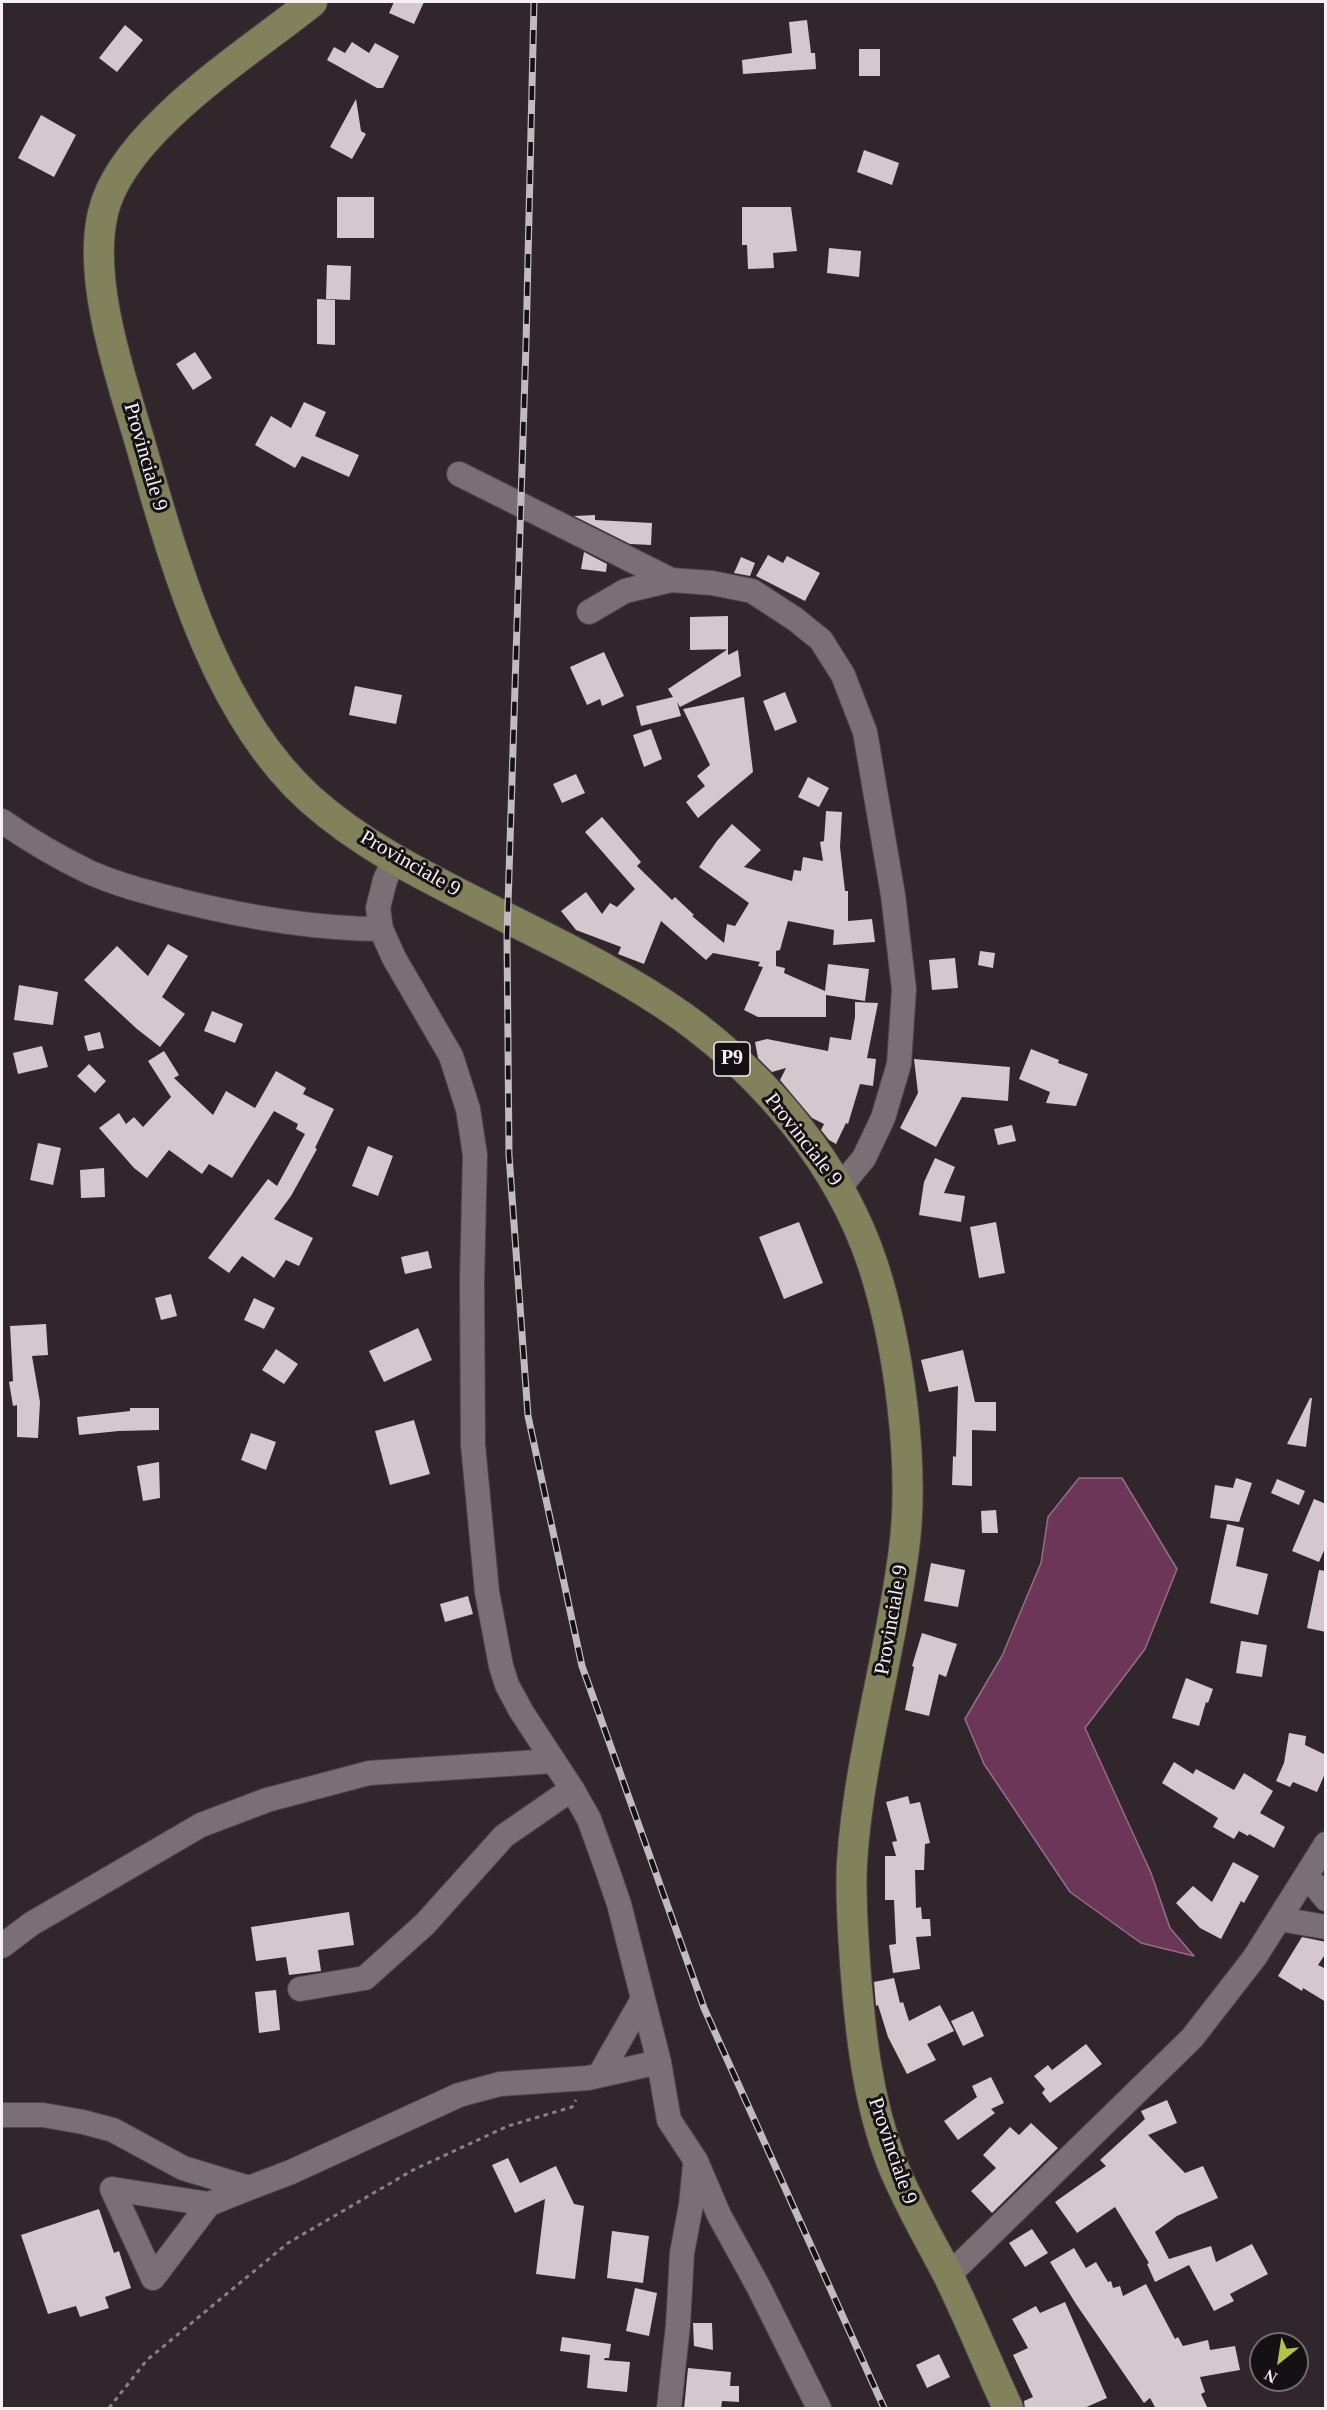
<!DOCTYPE html>
<style>
body{margin:0}
#map{position:relative;width:1327px;height:2410px;overflow:hidden;background:#30262b;font-family:"Times New Roman",serif}
canvas{display:block}
.frame{position:absolute;inset:0;border:3px solid #f7f0f4;pointer-events:none}
.north{position:absolute;left:1249px;top:2332px;width:60px;height:60px;box-sizing:border-box;background:#151013;border:2px solid #6f6a6d;border-radius:50%;rotate:210deg;font-size:16px;font-weight:700;line-height:24px;text-align:center;color:#f7f0f4}
.north::after{content:'';display:block;margin:auto;width:21px;height:27px;background:#b3c24b;clip-path:polygon(50% 0,100% 100%,50% 72%,0 100%)}
</style>
<div id="map">
<canvas width="1327" height="2410"></canvas>
<div class="frame"></div>
<div class="north">N</div>
</div>
<script>
const context = document.querySelector('canvas').getContext('2d');
context.lineJoin = 'round';
function fillPath(path, color) {
  context.fillStyle = color;
  context.fill(path, 'evenodd');
}
function trace(path, color, width, dash) {
  context.strokeStyle = color;
  context.lineWidth = width;
  context.lineCap = dash ? 'butt' : 'round';
  context.setLineDash(dash || []);
  context.stroke(path);
}
function label(font, color, halo, rows, align = 'center') {
  context.font = font + ' "Times New Roman",serif';
  context.lineWidth = 6;
  context.setLineDash([]);
  context.textBaseline = 'middle';
  context.strokeStyle = halo;
  context.fillStyle = color;
  for (const [text, x, y, turn = 0] of rows) {
    context.save();
    context.translate(x, y);
    context.rotate((+turn || 0) * Math.PI / 180);
    context.textAlign = isNaN(turn) ? turn : align;
    if (halo) context.strokeText(text, 0, 0);
    context.fillText(text, 0, 0);
    context.restore();
  }
}
const water = new Path2D(`
 M 1079,1478 L 1122,1478 L 1177,1569 L 1145,1649 L 1085,1728 L 1151,1873 L 1170,1928 L 1194,1956 L 1141,1943 L 1070,1892 L 984,1764 L 965,1719 L 1002,1656 L 1041,1563 L 1048,1517 Z`);
const building = new Path2D(`
 M 394,2 L 424,2 L 414,24 L 389,13 Z
 M 807,20 L 811,53 L 815,53 L 816,69 L 743,74 L 742,60 L 792,53 L 789,22 Z
 M 125,25 L 143,40 L 117,72 L 99,58 Z
 M 352,42 L 369,53 L 375,43 L 399,56 L 383,88 L 377,88 L 327,60 L 334,47 L 345,53 Z
 M 859,49 L 880,49 L 880,76 L 859,76 Z
 M 356,99 L 361,131 L 366,134 L 352,159 L 330,147 Z
 M 41,115 L 76,135 L 54,177 L 18,158 Z
 M 864,150 L 899,163 L 892,185 L 857,172 Z
 M 337,197 L 374,197 L 374,238 L 337,238 Z
 M 742,207 L 791,207 L 797,251 L 773,253 L 774,268 L 748,269 L 747,245 L 742,245 Z
 M 829,248 L 861,251 L 859,277 L 827,273 Z
 M 327,265 L 351,266 L 350,300 L 326,299 Z
 M 317,299 L 335,300 L 335,345 L 317,344 Z
 M 195,352 L 212,378 L 193,390 L 176,364 Z
 M 304,402 L 326,412 L 315,436 L 359,455 L 349,477 L 302,456 L 295,468 L 255,445 L 271,416 L 291,428 Z
 M 595,515 L 595,520 L 652,523 L 651,545 L 630,544 L 574,516 Z
 M 584,552 L 607,564 L 606,572 L 581,569 Z
 M 768,555 L 783,563 L 787,556 L 820,573 L 805,601 L 756,576 Z
 M 741,557 L 755,563 L 750,576 L 734,573 Z
 M 728,616 L 728,655 L 738,650 L 741,676 L 680,707 L 677,702 L 681,716 L 641,726 L 636,706 L 673,697 L 668,689 L 728,649 L 690,650 L 690,617 Z
 M 604,652 L 624,696 L 602,706 L 600,699 L 587,705 L 570,667 Z
 M 355,686 L 402,695 L 396,724 L 349,715 Z
 M 785,692 L 797,722 L 775,731 L 763,701 Z
 M 744,697 L 753,772 L 698,818 L 686,802 L 705,786 L 697,776 L 710,765 L 683,709 Z
 M 651,729 L 662,759 L 644,767 L 633,735 Z
 M 576,774 L 585,793 L 562,803 L 553,784 Z
 M 808,777 L 829,788 L 819,807 L 798,797 Z
 M 826,811 L 842,812 L 840,847 L 845,891 L 848,891 L 848,921 L 872,919 L 875,942 L 833,945 L 834,930 L 788,921 L 780,950 L 776,951 L 776,966 L 785,968 L 784,973 L 825,991 L 828,964 L 869,969 L 865,1001 L 826,995 L 826,1017 L 758,1017 L 744,1010 L 763,967 L 758,966 L 760,962 L 713,953 L 706,960 L 661,921 L 644,964 L 618,954 L 621,947 L 576,930 L 561,911 L 586,892 L 602,914 L 610,903 L 617,907 L 635,889 L 585,832 L 602,817 L 641,862 L 637,866 L 672,900 L 675,897 L 694,915 L 692,916 L 724,943 L 727,924 L 735,926 L 749,903 L 699,867 L 717,841 L 732,824 L 761,850 L 744,867 L 792,881 L 794,870 L 801,871 L 803,857 L 823,861 L 820,842 L 824,841 Z
 M 168,944 L 188,956 L 162,997 L 185,1014 L 160,1047 L 137,1029 L 84,980 L 117,946 L 148,976 Z
 M 980,951 L 995,953 L 993,968 L 978,965 Z
 M 955,958 L 958,988 L 932,990 L 929,960 Z
 M 19,985 L 58,992 L 53,1025 L 14,1020 Z
 M 855,1002 L 878,1003 L 867,1058 L 876,1059 L 873,1086 L 860,1084 L 848,1124 L 846,1123 L 836,1144 L 829,1140 L 821,1130 L 824,1124 L 812,1118 L 780,1080 L 786,1068 L 772,1072 L 758,1058 L 755,1042 L 767,1039 L 828,1051 L 830,1037 L 851,1040 L 855,1017 Z
 M 212,1011 L 243,1024 L 235,1043 L 204,1031 Z
 M 100,1032 L 104,1048 L 88,1051 L 84,1036 Z
 M 42,1046 L 48,1067 L 18,1074 L 13,1053 Z
 M 1031,1049 L 1059,1060 L 1058,1063 L 1088,1074 L 1076,1106 L 1046,1103 L 1050,1092 L 1019,1079 Z
 M 164,1051 L 179,1075 L 174,1078 L 213,1115 L 226,1091 L 255,1108 L 276,1071 L 306,1088 L 303,1094 L 334,1109 L 315,1148 L 317,1149 L 291,1196 L 274,1219 L 313,1238 L 299,1266 L 286,1260 L 274,1278 L 242,1256 L 229,1273 L 208,1258 L 268,1179 L 277,1186 L 305,1134 L 296,1129 L 298,1124 L 274,1111 L 232,1178 L 209,1164 L 202,1174 L 169,1150 L 147,1178 L 134,1168 L 99,1128 L 119,1113 L 126,1124 L 134,1117 L 143,1127 L 171,1097 L 148,1061 Z
 M 914,1059 L 1010,1067 L 1008,1101 L 962,1097 L 936,1147 L 900,1128 L 918,1093 Z
 M 89,1064 L 106,1081 L 95,1093 L 77,1076 Z
 M 1012,1125 L 1016,1141 L 998,1145 L 994,1129 Z
 M 38,1143 L 61,1148 L 53,1185 L 30,1180 Z
 M 368,1146 L 393,1156 L 378,1196 L 352,1186 Z
 M 935,1158 L 955,1167 L 944,1193 L 965,1196 L 961,1222 L 919,1215 L 924,1182 Z
 M 104,1168 L 105,1197 L 81,1198 L 80,1170 Z
 M 799,1222 L 823,1283 L 784,1299 L 759,1237 Z
 M 996,1222 L 1005,1273 L 979,1278 L 970,1227 Z
 M 428,1251 L 432,1268 L 405,1274 L 401,1257 Z
 M 171,1294 L 177,1316 L 161,1320 L 155,1298 Z
 M 254,1298 L 275,1308 L 264,1329 L 244,1320 Z
 M 46,1324 L 48,1355 L 32,1356 L 40,1402 L 38,1438 L 17,1437 L 17,1405 L 13,1406 L 9,1382 L 13,1381 L 10,1326 Z
 M 418,1328 L 432,1360 L 384,1382 L 369,1351 Z
 M 276,1349 L 298,1364 L 284,1384 L 262,1370 Z
 M 963,1350 L 975,1402 L 996,1402 L 996,1431 L 972,1430 L 972,1486 L 952,1485 L 953,1456 L 956,1457 L 958,1386 L 929,1392 L 921,1360 Z
 M 1310,1398 L 1312,1398 L 1306,1447 L 1287,1444 Z
 M 130,1408 L 159,1408 L 159,1430 L 119,1431 L 79,1435 L 77,1417 L 130,1411 Z
 M 414,1420 L 430,1474 L 390,1485 L 375,1431 Z
 M 251,1433 L 276,1442 L 266,1470 L 241,1460 Z
 M 159,1462 L 160,1498 L 143,1501 L 137,1466 Z
 M 1236,1478 L 1252,1483 L 1239,1522 L 1210,1518 L 1215,1485 L 1233,1488 Z
 M 1277,1479 L 1305,1491 L 1299,1505 L 1271,1493 Z
 M 1314,1499 L 1326,1504 L 1326,1546 L 1319,1562 L 1292,1551 Z
 M 996,1510 L 998,1533 L 982,1533 L 981,1511 Z
 M 1227,1524 L 1244,1528 L 1236,1566 L 1268,1574 L 1258,1615 L 1210,1603 Z
 M 931,1563 L 965,1570 L 958,1607 L 924,1601 Z
 M 1319,1570 L 1326,1571 L 1326,1632 L 1307,1628 Z
 M 468,1596 L 473,1614 L 445,1622 L 440,1604 Z
 M 922,1633 L 957,1644 L 946,1677 L 939,1674 L 929,1716 L 905,1710 L 914,1667 L 912,1666 Z
 M 1241,1641 L 1267,1645 L 1262,1677 L 1236,1673 Z
 M 1186,1678 L 1213,1689 L 1208,1703 L 1206,1702 L 1199,1726 L 1172,1718 Z
 M 1289,1733 L 1306,1736 L 1305,1745 L 1326,1755 L 1326,1771 L 1317,1792 L 1293,1782 L 1290,1787 L 1276,1781 L 1284,1763 Z
 M 1174,1762 L 1193,1774 L 1196,1769 L 1234,1790 L 1244,1773 L 1273,1791 L 1260,1813 L 1285,1827 L 1274,1848 L 1249,1834 L 1248,1836 L 1239,1831 L 1234,1839 L 1213,1827 L 1218,1818 L 1162,1783 Z
 M 908,1796 L 910,1804 L 920,1802 L 930,1843 L 925,1844 L 924,1870 L 915,1870 L 916,1908 L 921,1907 L 922,1919 L 930,1919 L 931,1936 L 916,1937 L 920,1969 L 893,1973 L 889,1945 L 896,1944 L 894,1900 L 885,1900 L 885,1856 L 896,1856 L 892,1842 L 897,1841 L 886,1802 Z
 M 1233,1862 L 1259,1876 L 1244,1903 L 1241,1901 L 1221,1939 L 1200,1928 L 1176,1903 L 1193,1886 L 1212,1902 Z
 M 349,1912 L 354,1945 L 318,1950 L 321,1971 L 289,1975 L 286,1957 L 256,1961 L 251,1927 Z
 M 1302,1937 L 1326,1942 L 1326,1953 L 1318,1965 L 1326,1969 L 1326,2002 L 1303,1988 L 1302,1991 L 1278,1976 Z
 M 894,1978 L 900,2003 L 903,2002 L 909,2021 L 940,2005 L 954,2031 L 927,2044 L 936,2060 L 907,2074 L 888,2037 L 878,2005 L 876,2006 L 874,1982 Z
 M 276,1990 L 280,2030 L 259,2033 L 255,1992 Z
 M 973,2011 L 984,2036 L 963,2046 L 951,2021 Z
 M 1086,2044 L 1102,2064 L 1050,2103 L 1042,2093 L 1045,2089 L 1034,2076 L 1048,2065 L 1052,2070 Z
 M 991,2077 L 1004,2103 L 991,2109 L 995,2113 L 958,2140 L 944,2121 L 977,2097 L 972,2086 Z
 M 1167,2100 L 1177,2123 L 1148,2135 L 1185,2173 L 1203,2166 L 1218,2198 L 1177,2216 L 1155,2232 L 1169,2259 L 1211,2246 L 1216,2262 L 1252,2244 L 1268,2274 L 1230,2294 L 1234,2301 L 1214,2311 L 1189,2265 L 1155,2282 L 1147,2264 L 1149,2263 L 1115,2207 L 1077,2233 L 1055,2202 L 1106,2166 L 1100,2160 L 1145,2119 L 1141,2111 Z
 M 1031,2123 L 1058,2148 L 992,2213 L 971,2191 L 996,2168 L 983,2155 L 1010,2127 L 1019,2135 Z
 M 508,2158 L 520,2183 L 556,2166 L 574,2204 L 584,2206 L 575,2279 L 536,2274 L 545,2199 L 515,2213 L 492,2165 Z
 M 99,2209 L 114,2253 L 119,2251 L 131,2288 L 105,2297 L 109,2308 L 80,2317 L 76,2306 L 48,2314 L 21,2235 Z
 M 1032,2229 L 1048,2253 L 1025,2267 L 1009,2243 Z
 M 612,2231 L 649,2236 L 643,2283 L 607,2278 Z
 M 1074,2248 L 1086,2268 L 1096,2262 L 1108,2282 L 1111,2281 L 1113,2288 L 1120,2286 L 1123,2296 L 1146,2284 L 1175,2339 L 1178,2337 L 1183,2346 L 1208,2340 L 1210,2350 L 1235,2346 L 1240,2370 L 1200,2377 L 1205,2392 L 1201,2394 L 1208,2409 L 1156,2409 L 1150,2398 L 1144,2403 L 1076,2304 L 1050,2262 Z
 M 635,2288 L 657,2293 L 649,2336 L 626,2331 Z
 M 1065,2302 L 1107,2398 L 1082,2409 L 1025,2409 L 1024,2401 L 1033,2397 L 1013,2355 L 1028,2348 L 1012,2319 L 1036,2306 L 1040,2313 Z
 M 693,2323 L 712,2323 L 713,2350 L 694,2346 Z
 M 562,2337 L 611,2344 L 609,2358 L 605,2358 L 604,2360 L 630,2362 L 627,2392 L 587,2388 L 590,2355 L 560,2351 Z
 M 939,2354 L 950,2377 L 927,2388 L 916,2365 Z
 M 688,2368 L 731,2372 L 730,2386 L 739,2386 L 739,2402 L 722,2401 L 721,2409 L 684,2409 Z`);
const path = new Path2D(`
 M 109,2408 L 147,2360 L 288,2243 L 413,2170 L 508,2126 L 572,2107 L 576,2100`);
const minor = new Path2D(`
 M 459,474 L 671,580
 M 589,612 L 625,591 L 671,580 L 712,583 L 752,591 L 795,619 L 821,640 L 843,675 L 865,732 L 893,895 L 904,989 L 899,1064 L 883,1118 L 864,1158 L 840,1187
 M 2,821 C 29,840 58,857 89,872 C 118,885 150,893 181,901 C 246,917 313,929 381,929
 M 394,860 L 385,880 L 378,908 L 381,929 L 394,958 L 451,1056 L 468,1109 L 475,1155 L 472,1282 L 473,1445 L 487,1592 L 501,1666 L 507,1685 L 521,1711 L 572,1789 L 589,1819 L 607,1869 L 619,1904 L 659,2062 L 669,2120 L 696,2161 L 719,2215 L 758,2286 L 819,2408
 M 1307,1876 L 1326,1899
 M 1279,1919 L 1326,1927
 M 2,1946 L 31,1924 L 201,1825 L 267,1800 L 369,1773 L 554,1761
 M 300,1989 L 365,1978 L 425,1924 L 504,1836 L 572,1789
 M 600,2074 L 643,1999
 M 2,2115 L 43,2115 L 83,2122 L 113,2130 L 183,2168 L 249,2188 L 291,2172 L 459,2095 L 500,2084 L 588,2078 L 659,2062
 M 209,2204 L 112,2189 L 153,2278 L 209,2204 L 249,2188
 M 948,2276 L 1192,2038 L 1255,1957 L 1326,1844
 M 669,2408 L 678,2325 L 682,2253 L 691,2205 L 695,2164`);
const major = new Path2D(`
 M 312,2 C 250,52 121,132 103,213 C 87,279 120,375 139,439 C 174,560 213,711 310,799 C 368,851 439,883 507,918 C 567,948 628,978 683,1017 C 767,1078 840,1165 873,1265 C 899,1345 915,1465 904,1549 C 891,1654 859,1756 852,1862 C 850,1896 853,1930 855,1963 C 860,2030 867,2098 891,2161 C 907,2202 929,2238 949,2277 C 970,2320 988,2365 1008,2408`);
const rail = new Path2D(`
 M 534,2 L 526,344 L 507,936 L 509,1155 L 528,1416 L 582,1666 L 704,2008 L 884,2408`);
const shields = [
 [732,1059,36]
];
const shieldNames = [
 ["P9",732,1059]
];
const streetNames = [
 ["Provinciale 9",145,457,74],
 ["Provinciale 9",410,864,30],
 ["Provinciale 9",803,1140,52],
 ["Provinciale 9",892,1620,-80],
 ["Provinciale 9",892,2151,71]
];
fillPath(water, '#6c3658');
trace(water, '#966e87', 1.5);
fillPath(building, '#d4c7ce');
trace(minor, '#4d454a', 26);
trace(major, '#4d454a', 32);
trace(path, '#898185', 3, [4.5, 4.5]);
trace(minor, '#7a6f75', 24);
trace(major, '#81825b', 30);
trace(rail, '#c2babe', 7);
trace(rail, '#151013', 4.5, [14]);
for (const [x, y, w] of shields) {
  const box = new Path2D();
  box.roundRect(x - w / 2, y - 17, w, 34, 4.5);
  context.fillStyle = '#151013';
  context.fill(box);
  trace(box, '#f7f0f4', 1.5);
}
label('bold 20px', '#f7f0f4', null, shieldNames);
label('21px', '#f7f0f4', '#151013', streetNames);
</script>
